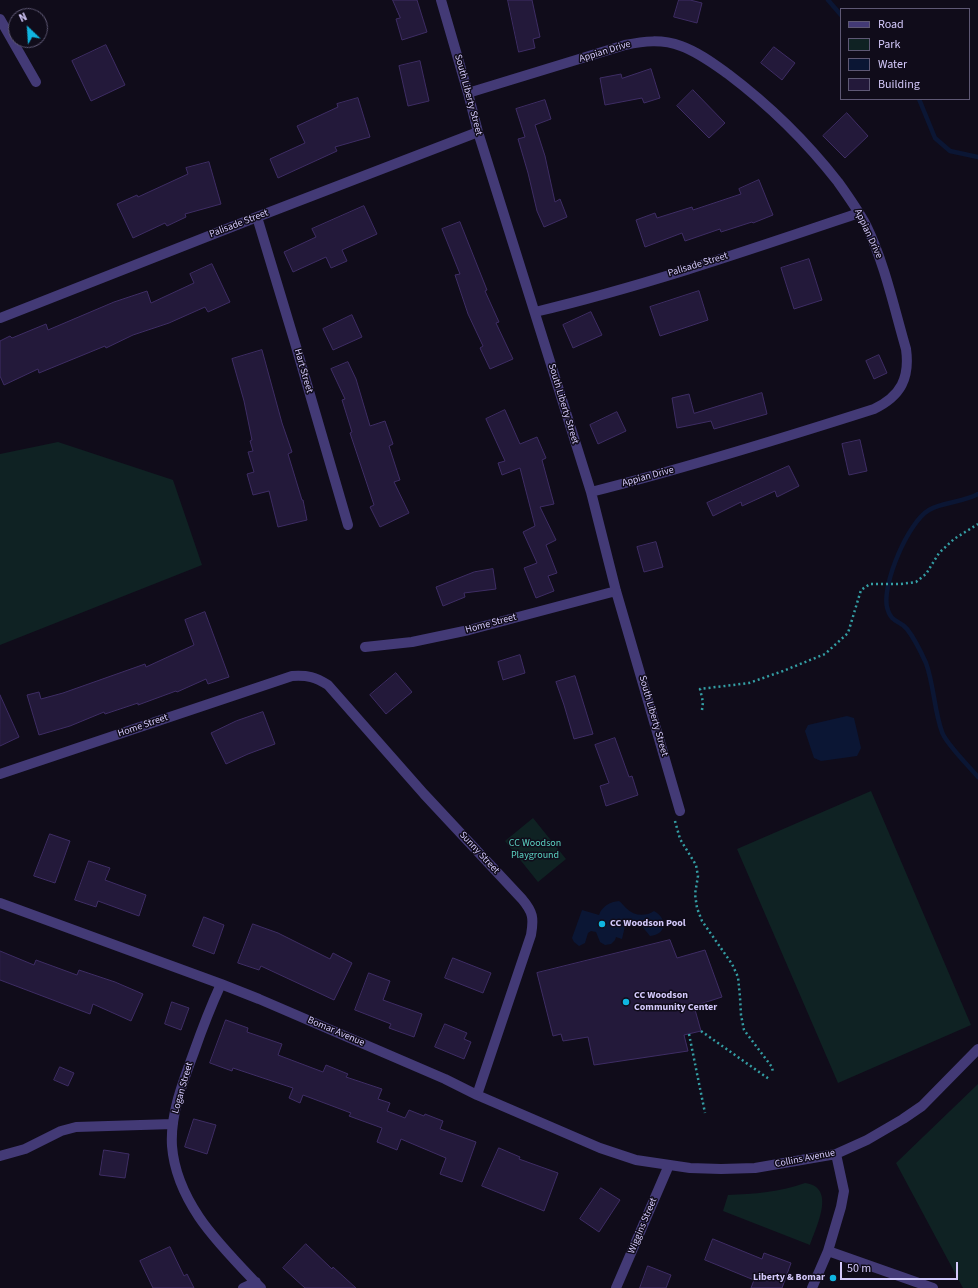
<!DOCTYPE html>
<style>
body{margin:0}
#map{position:relative;width:978px;height:1288px;overflow:hidden;background:#100c1a;font-family:"Source Sans 3",sans-serif}
canvas{display:block}
.legend{position:absolute;left:840px;top:8px;width:130px;height:92px;box-sizing:border-box;background:#100c1a;border:1px solid #5e5874;margin:0;padding:5px 7px;list-style:none;font-size:12px;color:#d4c9fb}
.legend li{display:flex;align-items:center;gap:8px;height:20px}
.legend b{width:20px;border:1px solid #5e5874}
.north{position:absolute;left:8px;top:8px;width:40px;height:40px;box-sizing:border-box;background:#100c1a;border:1px solid #5e5874;border-radius:50%;rotate:335deg;font-size:11px;font-weight:700;line-height:16px;text-align:center;color:#d4c9fb}
.north::after{content:'';display:block;margin:auto;width:14px;height:18px;background:#10b5e0;clip-path:polygon(50% 0,100% 100%,50% 72%,0 100%)}
.scale{position:absolute;left:840px;top:1262px;width:118px;height:18px;box-sizing:border-box;border:2px solid #d4c9fb;border-top:0;padding-left:5px;font-size:12px;line-height:14px;white-space:nowrap;color:#d4c9fb;-webkit-text-stroke:3px #100c1a;paint-order:stroke}
</style>
<div id="map">
<canvas width="978" height="1288"></canvas>
<ul class="legend">
<li><b style="height:5px;background:#433a76"></b>Road</li>
<li><b style="height:11px;background:#0f2223"></b>Park</li>
<li><b style="height:11px;background:#0b1634"></b>Water</li>
<li><b style="height:11px;background:#23193a"></b>Building</li>
</ul>
<div class="north">N</div>
<div class="scale">50 m</div>
</div>
<script>
const context = document.querySelector('canvas').getContext('2d');
context.lineJoin = 'round';
function fillPath(path, color) {
  context.fillStyle = color;
  context.fill(path, 'evenodd');
}
function trace(path, color, width, dash) {
  context.strokeStyle = color;
  context.lineWidth = width;
  context.lineCap = dash ? 'butt' : 'round';
  context.setLineDash(dash || []);
  context.stroke(path);
}
function label(font, color, halo, rows, align = 'center') {
  context.font = font + ' "Source Sans 3",sans-serif';
  context.lineWidth = 3;
  context.setLineDash([]);
  context.textBaseline = 'middle';
  context.strokeStyle = halo;
  context.fillStyle = color;
  for (const [text, x, y, turn = 0] of rows) {
    context.save();
    context.translate(x, y);
    context.rotate((+turn || 0) * Math.PI / 180);
    context.textAlign = isNaN(turn) ? turn : align;
    if (halo) context.strokeText(text, 0, 0);
    context.fillText(text, 0, 0);
    context.restore();
  }
}
const green = new Path2D(`
 M 58,442 L 173,480 L 202,565 L 0,645 L 0,454 Z
 M 871,791 L 971,1025 L 838,1083 L 737,849 Z
 M 533,818 L 566,859 L 538,882 L 505,841 Z
 M 978,1084 L 978,1288 L 963,1288 L 896,1163 Z
 M 805,1183 C 837,1187 816,1227 810,1245 L 723,1211 L 728,1195 C 753,1194 781,1192 805,1183 Z`);
const water = new Path2D(`
 M 847,716 L 854,718 L 861,748 L 857,756 L 821,761 L 814,758 L 805,731 L 808,725 Z
 M 619,901 C 622,903 623,905 626,908 C 634,916 645,917 654,911 C 668,919 667,934 650,936 L 641,925 L 628,923 L 625,926 L 622,939 L 616,937 L 615,940 L 611,944 L 605,945 L 600,942 L 596,932 L 591,931 L 588,933 L 585,943 L 579,946 L 574,942 L 572,938 L 582,910 L 599,915 C 602,906 610,902 619,901 Z`);
const stream = new Path2D(`
 M 828,0 L 841,15
 M 919,99 L 935,138 L 950,151 L 978,157
 M 978,494 C 965,502 943,502 929,510 C 908,522 882,584 887,607 C 891,624 900,620 907,629 C 915,639 921,652 926,663 C 934,685 934,710 942,732 C 946,744 969,766 978,777`);
const building = new Path2D(`
 M 393,0 L 417,0 L 427,32 L 402,40 L 396,19 L 400,18 Z
 M 508,0 L 532,0 L 540,37 L 533,39 L 535,48 L 519,52 Z
 M 679,0 L 690,0 L 702,3 L 697,23 L 674,17 Z
 M 106,45 L 125,85 L 91,101 L 72,61 Z
 M 774,47 L 795,63 L 782,80 L 761,63 Z
 M 420,61 L 429,101 L 408,106 L 399,66 Z
 M 651,69 L 660,98 L 644,103 L 642,98 L 605,105 L 600,78 L 621,74 L 622,78 Z
 M 693,90 L 725,123 L 709,138 L 677,106 Z
 M 358,98 L 370,137 L 335,147 L 337,151 L 278,178 L 270,159 L 305,143 L 297,126 L 338,107 L 337,104 Z
 M 545,100 L 551,119 L 535,125 L 545,156 L 555,202 L 560,199 L 567,217 L 544,227 L 537,211 L 528,173 L 518,139 L 525,137 L 516,109 Z
 M 847,113 L 868,136 L 845,158 L 823,136 Z
 M 209,162 L 221,204 L 185,214 L 186,217 L 167,226 L 165,223 L 133,238 L 117,204 L 137,195 L 138,197 L 188,174 L 186,168 Z
 M 759,180 L 773,215 L 753,223 L 752,222 L 721,232 L 720,229 L 685,241 L 682,233 L 645,247 L 636,220 L 655,213 L 657,218 L 692,207 L 693,210 L 741,194 L 739,189 Z
 M 364,206 L 377,234 L 342,250 L 347,261 L 331,268 L 326,257 L 293,272 L 284,252 L 316,237 L 312,229 Z
 M 460,222 L 487,290 L 485,291 L 499,322 L 496,323 L 513,359 L 490,369 L 480,348 L 483,346 L 468,314 L 455,275 L 460,274 L 442,229 Z
 M 809,259 L 822,300 L 794,309 L 781,268 Z
 M 212,264 L 230,302 L 208,312 L 205,307 L 169,323 L 133,335 L 106,348 L 105,346 L 39,373 L 38,369 L 4,385 L 0,376 L 0,341 L 10,336 L 12,338 L 46,324 L 48,330 L 114,302 L 147,291 L 151,303 L 194,283 L 190,274 Z
 M 699,291 L 708,320 L 660,336 L 650,307 Z
 M 591,312 L 602,335 L 573,348 L 563,325 Z
 M 352,315 L 362,337 L 333,350 L 323,329 Z
 M 262,350 L 282,423 L 292,452 L 288,454 L 302,500 L 303,500 L 307,520 L 278,527 L 269,491 L 253,495 L 247,474 L 254,472 L 248,452 L 253,451 L 250,441 L 252,440 L 244,401 L 232,359 Z
 M 879,355 L 887,373 L 874,379 L 866,361 Z
 M 348,362 L 356,379 L 370,426 L 385,421 L 393,444 L 389,446 L 400,480 L 394,482 L 409,513 L 380,527 L 370,507 L 374,505 L 350,433 L 352,432 L 342,400 L 345,399 L 331,369 Z
 M 762,393 L 767,414 L 714,429 L 711,421 L 677,428 L 672,398 L 689,394 L 694,413 Z
 M 505,410 L 520,444 L 537,437 L 546,458 L 542,460 L 554,504 L 540,507 L 556,540 L 546,545 L 557,573 L 548,576 L 554,591 L 536,598 L 524,568 L 537,563 L 523,532 L 535,526 L 520,468 L 502,475 L 498,463 L 505,461 L 486,419 Z
 M 617,412 L 626,431 L 598,444 L 590,425 Z
 M 860,440 L 867,471 L 849,475 L 842,444 Z
 M 789,466 L 799,486 L 777,497 L 775,491 L 742,506 L 741,502 L 713,516 L 707,503 Z
 M 656,542 L 663,567 L 644,572 L 637,547 Z
 M 493,569 L 496,589 L 464,593 L 465,597 L 443,606 L 436,587 L 474,572 Z
 M 205,612 L 229,677 L 208,684 L 206,679 L 177,692 L 176,691 L 138,705 L 138,703 L 105,714 L 104,712 L 70,726 L 39,735 L 27,695 L 39,692 L 41,699 L 63,693 L 145,664 L 146,667 L 194,645 L 185,620 Z
 M 520,655 L 525,673 L 503,680 L 498,662 Z
 M 396,673 L 412,692 L 386,714 L 370,695 Z
 M 575,676 L 593,734 L 574,739 L 564,705 L 556,682 Z
 M 0,695 L 19,737 L 0,746 Z
 M 263,712 L 275,744 L 248,754 L 226,764 L 211,733 L 236,721 Z
 M 615,738 L 629,777 L 632,776 L 638,795 L 606,806 L 600,786 L 609,783 L 595,745 Z
 M 50,834 L 70,841 L 55,883 L 34,876 Z
 M 89,861 L 110,868 L 105,880 L 146,895 L 139,916 L 98,901 L 96,907 L 75,900 Z
 M 204,917 L 224,925 L 214,954 L 193,946 Z
 M 253,924 L 278,933 L 330,959 L 333,953 L 352,963 L 334,1000 L 261,966 L 259,970 L 238,963 Z
 M 670,940 L 677,958 L 705,950 L 722,997 L 694,1006 L 701,1031 L 684,1035 L 688,1051 L 594,1065 L 588,1037 L 563,1041 L 561,1034 L 553,1036 L 537,973 Z
 M 0,951 L 34,965 L 36,960 L 77,975 L 79,970 L 115,982 L 143,994 L 131,1021 L 93,1004 L 90,1014 L 0,980 Z
 M 453,958 L 491,973 L 483,993 L 445,978 Z
 M 369,973 L 390,981 L 383,1000 L 422,1014 L 414,1037 L 389,1028 L 391,1024 L 355,1010 Z
 M 172,1002 L 189,1008 L 181,1030 L 165,1024 Z
 M 226,1020 L 248,1028 L 247,1032 L 282,1044 L 278,1055 L 323,1072 L 326,1065 L 348,1074 L 346,1077 L 382,1089 L 378,1099 L 390,1103 L 387,1111 L 405,1118 L 409,1110 L 424,1116 L 425,1114 L 443,1121 L 440,1129 L 476,1142 L 462,1182 L 440,1174 L 446,1158 L 401,1139 L 397,1150 L 377,1142 L 382,1128 L 349,1116 L 351,1113 L 303,1095 L 300,1103 L 289,1098 L 293,1088 L 233,1068 L 232,1071 L 210,1063 Z
 M 445,1024 L 467,1033 L 464,1039 L 471,1042 L 464,1059 L 435,1047 Z
 M 60,1067 L 74,1073 L 68,1086 L 54,1080 Z
 M 194,1119 L 216,1125 L 207,1154 L 185,1147 Z
 M 499,1148 L 520,1157 L 519,1159 L 558,1173 L 544,1211 L 482,1186 Z
 M 104,1150 L 129,1154 L 125,1178 L 100,1175 Z
 M 601,1188 L 620,1200 L 599,1232 L 580,1219 Z
 M 713,1239 L 762,1259 L 764,1253 L 791,1263 L 782,1288 L 751,1288 L 754,1280 L 705,1260 Z
 M 306,1244 L 332,1269 L 333,1267 L 356,1288 L 305,1288 L 283,1268 Z
 M 170,1247 L 184,1276 L 187,1274 L 194,1288 L 153,1288 L 140,1261 Z
 M 648,1266 L 671,1275 L 666,1288 L 640,1288 Z`);
const path = new Path2D(`
 M 702,710 L 703,702 L 700,689 L 749,683 L 783,671 L 825,654 L 848,633 L 861,590 L 870,584 L 901,584 L 916,582 L 926,574 L 939,553 L 954,539 L 978,524
 M 675,821 L 680,839 L 696,865 L 698,876 L 695,894 L 697,908 L 702,921 L 732,964 L 738,977 L 740,997 L 741,1015 L 744,1030 L 772,1067 L 773,1073
 M 701,1031 L 769,1079
 M 689,1034 L 705,1113`);
const minor = new Path2D(`
 M 441,0 L 468,93 L 478,132 L 591,492 L 616,591 L 680,811
 M 0,19 L 36,82
 M 468,93 L 625,45 C 644,41 662,39 681,46 C 698,52 714,64 728,74 C 769,105 806,141 838,182 C 848,196 858,210 866,225 C 885,264 894,308 906,349 C 910,378 901,396 874,409 C 780,439 686,468 591,492
 M 257,217 L 295,343 L 348,525
 M 535,312 C 645,286 752,249 859,213
 M 0,318 L 257,217 L 478,132
 M 365,647 L 412,642 L 469,630 L 616,591
 M 0,774 L 292,676 C 308,675 315,677 328,685 L 424,794 L 522,899 C 533,912 534,918 531,935 L 477,1095
 M 0,903 L 221,984 L 259,999 L 445,1079 L 477,1095 L 600,1148 L 636,1160 L 690,1168 L 721,1169 L 755,1168 L 836,1154 L 867,1140 L 903,1119 L 922,1106 L 978,1049
 M 221,984 C 211,1006 202,1029 194,1052 C 183,1082 170,1114 172,1146 C 174,1172 185,1196 199,1217 C 215,1241 241,1267 261,1288
 M 0,1156 L 25,1149 L 61,1131 L 76,1127 L 173,1124
 M 828,1251 L 933,1288
 M 243,1288 L 256,1282
 M 616,1288 L 669,1165
 M 812,1288 L 828,1251 L 841,1207 L 844,1191 L 836,1154`);
const markers = [
 [602,924,4,"#10b5e0"],
 [626,1002,4,"#10b5e0"],
 [833,1278,4,"#10b5e0"]
];
const streetNames = [
 ["Appian Drive",605,52,-17],
 ["South Liberty Street",468,95,75],
 ["Palisade Street",239,224,-21],
 ["Appian Drive",868,234,65],
 ["Palisade Street",698,265,-17],
 ["Hart Street",303,371,74],
 ["South Liberty Street",563,404,73],
 ["Appian Drive",648,477,-15],
 ["Home Street",491,624,-15],
 ["South Liberty Street",653,716,74],
 ["Home Street",143,726,-19],
 ["Sunny Street",479,853,47],
 ["Bomar Avenue",336,1032,23],
 ["Logan Street",183,1088,-74],
 ["Collins Avenue",805,1159,-11],
 ["Wiggins Street",643,1226,-67]
];
const parkNames = [
 ["CC Woodson",535,844],
 ["Playground",535,856]
];
const poiNames = [
 ["CC Woodson Pool",610,924],
 ["CC Woodson",634,996],
 ["Community Center",634,1008],
 ["Liberty & Bomar",825,1278,"right"]
];
fillPath(green, '#0f2223');
fillPath(water, '#0b1634');
trace(stream, '#0b1634', 4.5);
fillPath(building, '#23193a');
trace(building, '#3e2d64', 1);
trace(path, '#349ea4', 2.5, [2, 3]);
trace(minor, '#433a76', 10);
for (const [x, y, r, color] of markers) {
  const dot = new Path2D();
  dot.arc(x, y, r, 0, 2 * Math.PI);
  context.fillStyle = color;
  context.fill(dot);
  trace(dot, '#100c1a', 1.5);
}
label('10px', '#d4c9fb', '#100c1a', streetNames);
label('10px', '#5bd4c3', '#100c1a', parkNames);
label('bold 10px', '#d4c9fb', '#100c1a', poiNames, 'left');
</script>
